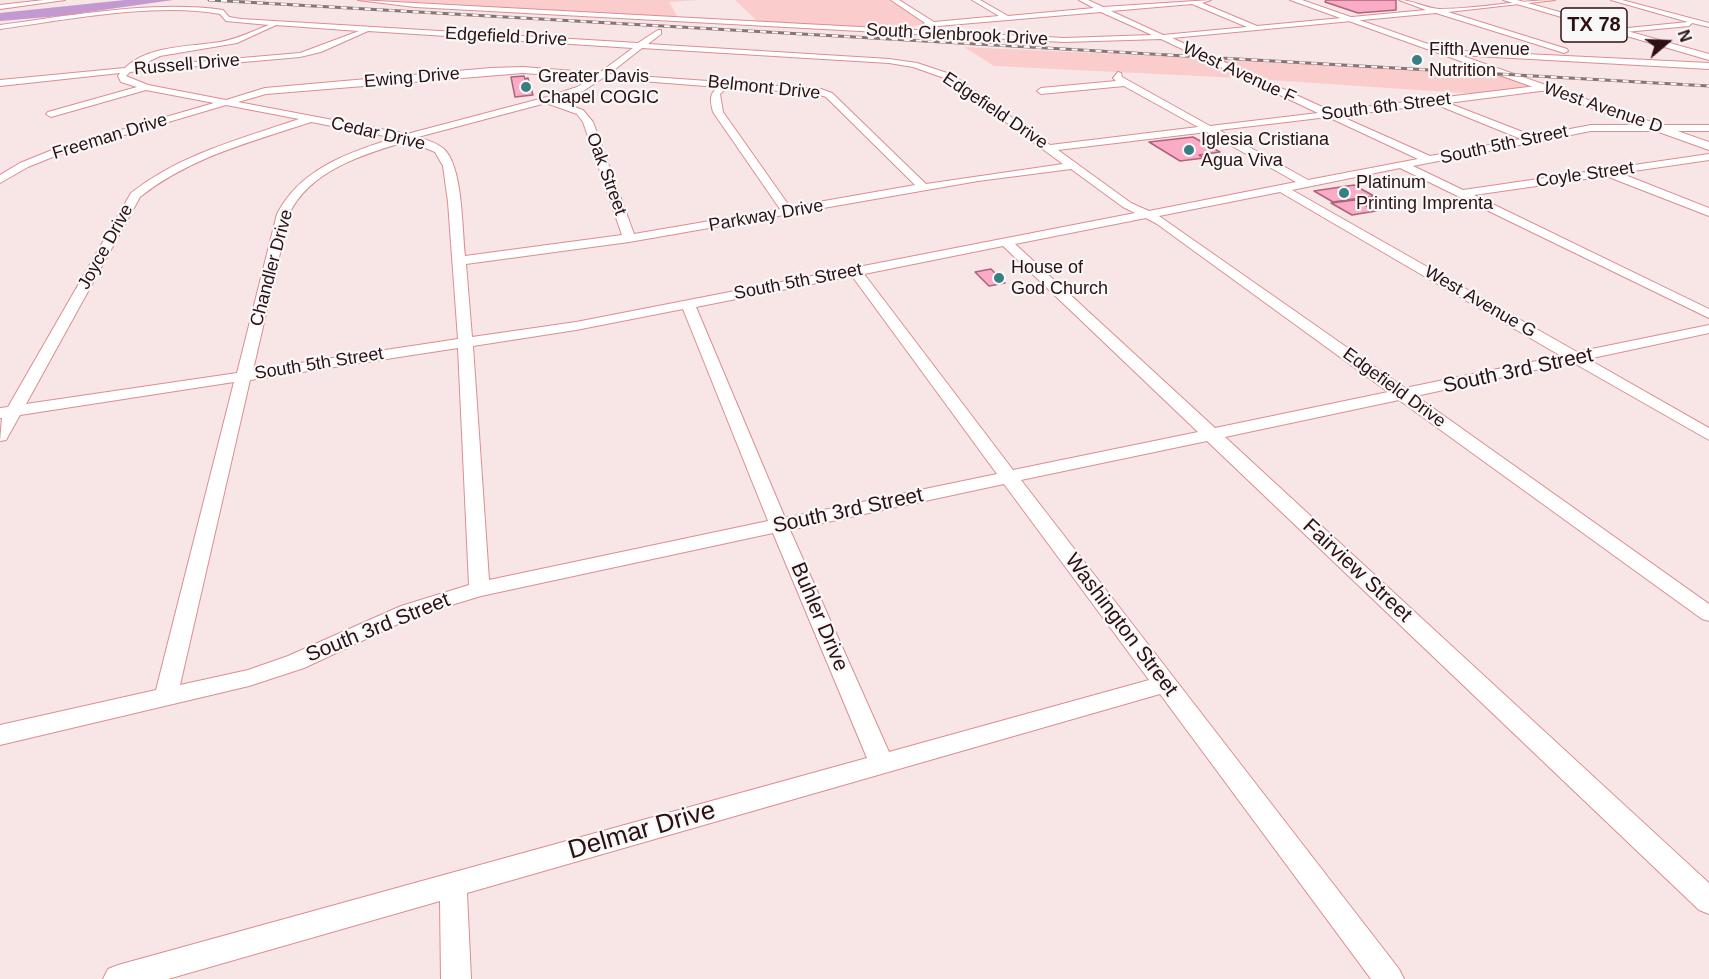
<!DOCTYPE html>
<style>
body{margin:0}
#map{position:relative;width:1709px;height:979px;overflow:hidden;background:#f8e6e6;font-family:Helvetica,sans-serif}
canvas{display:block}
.north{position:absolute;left:1637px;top:12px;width:60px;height:60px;-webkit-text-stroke:4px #f8f8f8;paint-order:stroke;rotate:71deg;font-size:16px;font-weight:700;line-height:24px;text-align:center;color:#2e1012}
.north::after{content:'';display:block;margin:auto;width:21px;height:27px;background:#2e1012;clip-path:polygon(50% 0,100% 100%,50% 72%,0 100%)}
</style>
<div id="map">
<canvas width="1709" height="979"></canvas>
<div class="north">N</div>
</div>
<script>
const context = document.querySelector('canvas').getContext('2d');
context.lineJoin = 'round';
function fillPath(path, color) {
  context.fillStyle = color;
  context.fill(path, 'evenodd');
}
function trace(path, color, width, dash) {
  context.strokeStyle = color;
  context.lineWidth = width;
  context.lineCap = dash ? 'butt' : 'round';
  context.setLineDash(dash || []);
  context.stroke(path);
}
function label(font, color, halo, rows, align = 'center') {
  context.font = font + ' Helvetica,sans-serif';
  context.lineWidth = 4.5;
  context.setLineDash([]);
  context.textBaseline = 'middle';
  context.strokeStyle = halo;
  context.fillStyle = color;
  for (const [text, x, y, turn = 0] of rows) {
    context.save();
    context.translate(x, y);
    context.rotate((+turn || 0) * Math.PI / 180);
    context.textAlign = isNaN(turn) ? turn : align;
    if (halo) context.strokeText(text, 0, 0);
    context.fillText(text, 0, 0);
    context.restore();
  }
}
const green = new Path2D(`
 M 378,0 L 699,0 L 669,2 L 677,16 L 674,18 Z
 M 735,0 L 900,0 L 934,22 L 900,29 L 758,22 Z
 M 964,47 L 1201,58 L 1239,78 L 994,66 Z
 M 1210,58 L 1500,75 L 1531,86 L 1479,94 L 1254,79 Z`);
const water = new Path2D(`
 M 125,0 L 173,0 L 60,16 L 0,21 L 0,13 Z`);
const building = new Path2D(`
 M 1326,0 L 1396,0 L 1396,10 L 1358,13 L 1325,2 Z
 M 524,76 L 525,79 L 528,78 L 533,95 L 515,97 L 511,77 Z
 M 1193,137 L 1220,152 L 1199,155 L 1204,158 L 1180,161 L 1149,142 Z
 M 1354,185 L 1374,196 L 1333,202 L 1314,191 Z
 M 1355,200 L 1376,211 L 1352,215 L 1331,203 Z
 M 991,269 L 1005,283 L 989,286 L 975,272 Z`);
const minor = new Path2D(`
 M 44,0 L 65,0 L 0,9 L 0,5 Z
 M 358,0 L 1064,38 L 1152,35 L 1101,12 L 926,27 L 922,25 L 925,23 L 891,0 L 899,0 L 934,22 L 999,16 L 972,0 L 980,0 L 1008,16 L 1094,8 L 1079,0 L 1088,0 L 1103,7 L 1211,0 L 1202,3 L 1257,26 L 1426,10 L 1399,0 C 1413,0 1425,8 1439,9 C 1478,9 1517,0 1555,0 L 1448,12 L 1567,49 L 1568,51 L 1564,53 L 1436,13 L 1172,38 L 1331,111 L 1545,85 L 1549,88 L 1548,90 L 1448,103 L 1533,136 L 1591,125 L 1709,125 L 1709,131 L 1591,131 L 1413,166 L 1463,190 L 1709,154 L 1709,160 L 1620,173 L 1709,208 L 1709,216 L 1606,176 L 1474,195 L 1709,309 L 1709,318 L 1400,168 L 1292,190 L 1577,352 L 1709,325 L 1709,333 L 1588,359 L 1709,428 L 1709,440 L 1572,362 L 1416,396 L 1709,604 L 1709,621 L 1702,619 L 1399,400 L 1225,437 L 1709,883 L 1709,914 L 1699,910 L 1207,441 L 1021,480 L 1399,969 L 1404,979 L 1371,979 L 1160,694 L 467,893 L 471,979 L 441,979 L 440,901 L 168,979 L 103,979 L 108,969 L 118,965 L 867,758 L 773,533 L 481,596 L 415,616 L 304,668 L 249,686 L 0,745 L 0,725 L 156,690 L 234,382 L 20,415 L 6,440 L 0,441 L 2,418 L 0,418 L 0,408 L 8,407 L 131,193 C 181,154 240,139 299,119 L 226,105 L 60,154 L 28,167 L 0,183 L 0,175 L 20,163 L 52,150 L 214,103 L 146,90 L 51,117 L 46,114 L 48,112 L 137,87 L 121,82 L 118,76 L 120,73 L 0,86 L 0,80 L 125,68 C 148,45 190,47 220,42 C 237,39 253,31 269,25 L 226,21 L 220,14 C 156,2 65,20 0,29 L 0,25 C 68,16 155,0 223,10 L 229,17 L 241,19 L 638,43 L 658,30 L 661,30 L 661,34 L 648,44 L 889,59 L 917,63 L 953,75 L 1050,145 L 1198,127 L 1124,86 L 1041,94 L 1037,91 L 1041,88 L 1116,81 L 1113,78 L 1118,72 L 1121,73 L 1122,77 L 1210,126 L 1318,113 L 1161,39 L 1064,42 L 415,7 ZM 1192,4 L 1247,27 L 1163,35 L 1111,11 ZM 276,25 L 359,31 L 300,53 L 137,67 L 160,56 L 237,43 ZM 368,31 L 633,48 L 599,73 L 523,67 L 491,68 L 265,88 L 226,100 L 148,85 L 126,76 L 130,72 L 300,57 L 321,52 ZM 642,48 L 889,63 L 913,67 L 947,79 L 1063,164 L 926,184 L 832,93 L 821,89 L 609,74 ZM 523,73 L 593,78 L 577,87 L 547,97 L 407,134 L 238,102 L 266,94 ZM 603,78 L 718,87 C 709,94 710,101 713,112 L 780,209 L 634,234 L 593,122 L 583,110 L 555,100 L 583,91 ZM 728,87 L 817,94 L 826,97 L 915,185 L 790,207 L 723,112 L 720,94 ZM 546,103 L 577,114 L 583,122 L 622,235 L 465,256 C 462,230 463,167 444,149 C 437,143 427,140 418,137 ZM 1435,104 L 1521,139 L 1430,156 L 1340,116 ZM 1328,117 L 1418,159 L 1308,180 L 1219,130 ZM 311,122 L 395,138 C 349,152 300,169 277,214 L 237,373 L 26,404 L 140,197 C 190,157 251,142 311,122 ZM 1207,132 L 1296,182 L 1149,211 L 1131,203 L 1058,150 ZM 408,141 L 435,152 L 443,166 L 448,202 L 458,339 L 253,370 L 289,214 C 310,170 364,154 408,141 ZM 1071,169 L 1123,207 L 1135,213 L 576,322 L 472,337 L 466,264 L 629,242 L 978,181 ZM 1280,192 L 1561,356 L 1405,388 L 1159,216 ZM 1146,218 L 1157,224 L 1388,392 L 1215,428 L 1015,244 ZM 1003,246 L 1198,432 L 1013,470 L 864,274 ZM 852,276 L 997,474 L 785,518 L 696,307 ZM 683,309 L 768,521 L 489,580 L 473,346 L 576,330 ZM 458,348 L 469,585 L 401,606 L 288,656 L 248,670 L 180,685 L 250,380 ZM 1004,484 L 1149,680 L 889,752 L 790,530 Z
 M 1611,0 L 1622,0 L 1709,23 L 1709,27 L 1692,23 L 1689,26 L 1615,33 L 1615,29 L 1618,29 L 1688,22 Z
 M 1444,50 L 1709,63 L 1709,69 L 1441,54 L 1440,52 Z`);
const major = new Path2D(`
 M 1290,0 L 1302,0 L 1709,142 L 1709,150 Z
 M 1503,0 L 1517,0 L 1709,54 L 1709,60 Z`);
const rail = new Path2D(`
 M 209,0 L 1709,86`);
const markers = [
 [1417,60,6,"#377f82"],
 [526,87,6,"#377f82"],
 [1189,150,6,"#377f82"],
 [1344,193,6,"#377f82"],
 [999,278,6,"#377f82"]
];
const farStreetnames = [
 ["South Glenbrook Drive",957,35,3],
 ["Edgefield Drive",506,37,3],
 ["Russell Drive",187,65,-5],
 ["West Avenue F",1239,73,25],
 ["Ewing Drive",412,78,-5],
 ["Belmont Drive",764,88,6],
 ["South 6th Street",1386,107,-7],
 ["West Avenue D",1603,108,19],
 ["Edgefield Drive",995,111,34],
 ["Cedar Drive",378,134,13],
 ["Freeman Drive",110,137,-17],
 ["South 5th Street",1504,145,-12],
 ["Oak Street",606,174,70],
 ["Coyle Street",1585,175,-8],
 ["Parkway Drive",766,216,-10],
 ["Joyce Drive",106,247,-61],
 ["Chandler Drive",272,268,-75],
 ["South 5th Street",798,282,-11],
 ["West Avenue G",1480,302,30],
 ["South 5th Street",319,364,-9],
 ["Edgefield Drive",1394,388,36]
];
const farPoinames = [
 ["Fifth Avenue",1429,50],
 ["Nutrition",1429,71],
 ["Greater Davis",538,77],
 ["Chapel COGIC",538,98],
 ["Iglesia Cristiana",1201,140],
 ["Agua Viva",1201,161],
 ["Platinum",1356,183],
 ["Printing Imprenta",1356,204],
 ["House of",1011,268],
 ["God Church",1011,289]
];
const shields = [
 [1594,25,66]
];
const shieldNames = [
 ["TX 78",1594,25]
];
const streetNames = [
 ["South 3rd Street",1518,371,-12],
 ["South 3rd Street",848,511,-12],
 ["Fairview Street",1357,571,43],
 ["Buhler Drive",819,617,67],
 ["Washington Street",1121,625,53],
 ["South 3rd Street",378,628,-22]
];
const nearStreetnames = [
 ["Delmar Drive",642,831,-16]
];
fillPath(green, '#fbcccc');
fillPath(water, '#c399d1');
fillPath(building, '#faacc6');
trace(building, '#ac647d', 1.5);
trace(minor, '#dd8d90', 2);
trace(major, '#dd8d90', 2);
fillPath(minor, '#fff');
fillPath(major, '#fff');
trace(rail, '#8b7374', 3);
trace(rail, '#f8f8f8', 2, [6]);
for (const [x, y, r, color] of markers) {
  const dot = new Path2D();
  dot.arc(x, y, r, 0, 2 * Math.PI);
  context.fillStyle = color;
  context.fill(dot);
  trace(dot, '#f8f8f8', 2);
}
label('18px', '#2e1012', '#f8f8f8', farStreetnames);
label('18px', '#2e1012', '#f8f8f8', farPoinames, 'left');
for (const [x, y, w] of shields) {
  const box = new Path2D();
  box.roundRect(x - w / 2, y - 17, w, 34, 4.5);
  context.fillStyle = '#f8f8f8';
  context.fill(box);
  trace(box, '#2e1012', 1.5);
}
label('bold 20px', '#2e1012', null, shieldNames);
label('21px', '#2e1012', '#f8f8f8', streetNames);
label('26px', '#2e1012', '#f8f8f8', nearStreetnames);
</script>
